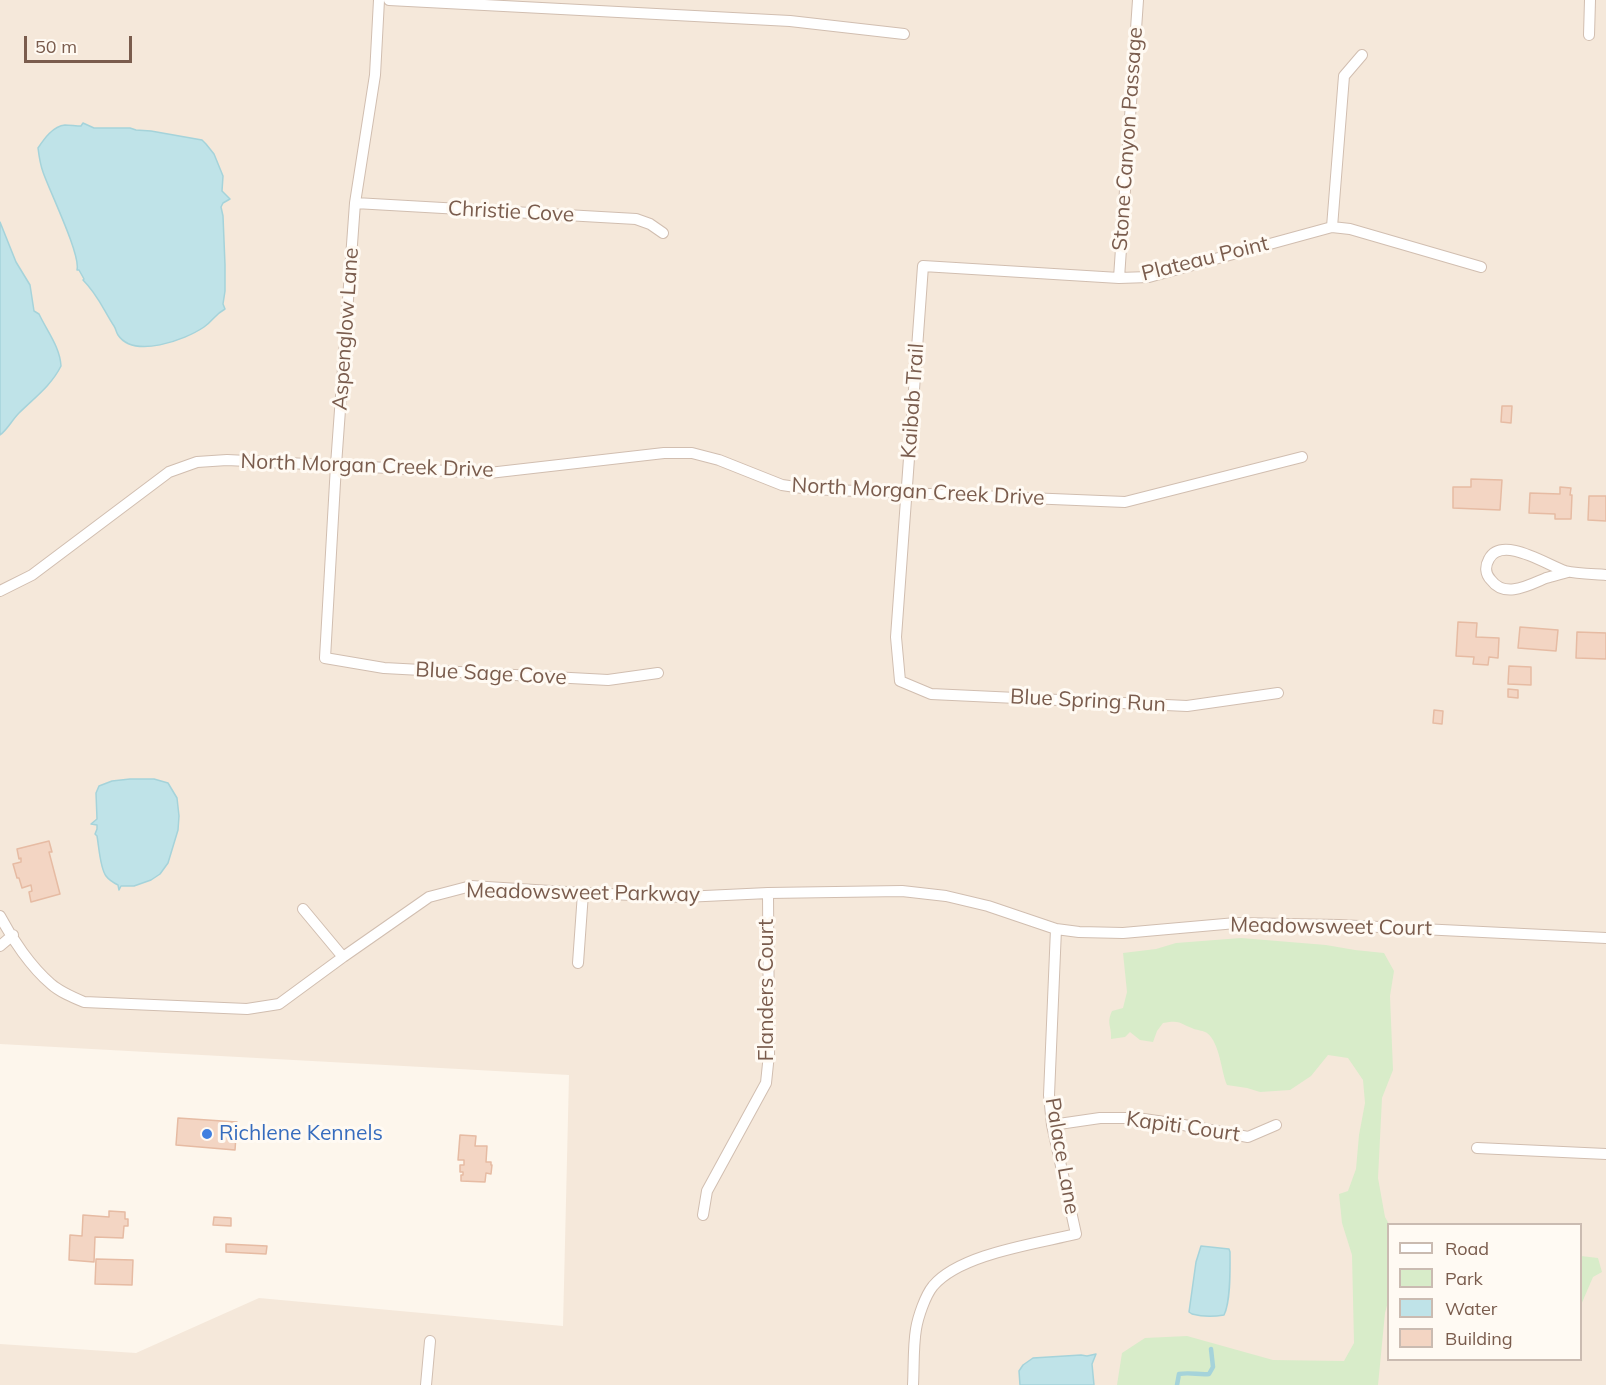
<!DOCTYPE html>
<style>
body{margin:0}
#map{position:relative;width:1606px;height:1385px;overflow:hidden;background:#fdf6ec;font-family:Mulish,sans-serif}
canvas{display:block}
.legend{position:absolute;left:1387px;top:1223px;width:195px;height:138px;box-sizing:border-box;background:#fffaf3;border:2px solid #cabbb1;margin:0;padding:8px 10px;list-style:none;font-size:18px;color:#7a5c4d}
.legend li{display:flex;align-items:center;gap:12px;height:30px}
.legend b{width:30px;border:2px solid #cabbb1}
.scale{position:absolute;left:24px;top:36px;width:108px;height:27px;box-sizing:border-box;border:3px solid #7a5c4d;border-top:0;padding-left:8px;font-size:18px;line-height:21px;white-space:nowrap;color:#7a5c4d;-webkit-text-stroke:4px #fffaf3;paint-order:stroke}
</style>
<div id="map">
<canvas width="1606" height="1385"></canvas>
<ul class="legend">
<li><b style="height:8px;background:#fff"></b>Road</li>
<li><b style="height:16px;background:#d8ecc9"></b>Park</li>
<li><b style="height:16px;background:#bfe3e8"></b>Water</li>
<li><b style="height:16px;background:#f3d5c3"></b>Building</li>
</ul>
<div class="scale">50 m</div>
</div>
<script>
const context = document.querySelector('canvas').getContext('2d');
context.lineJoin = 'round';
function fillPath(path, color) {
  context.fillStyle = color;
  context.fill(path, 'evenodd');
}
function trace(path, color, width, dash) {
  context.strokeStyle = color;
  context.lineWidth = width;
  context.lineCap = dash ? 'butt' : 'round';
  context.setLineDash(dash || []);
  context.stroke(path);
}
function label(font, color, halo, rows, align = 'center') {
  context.font = font + ' Mulish,sans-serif';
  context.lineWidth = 6;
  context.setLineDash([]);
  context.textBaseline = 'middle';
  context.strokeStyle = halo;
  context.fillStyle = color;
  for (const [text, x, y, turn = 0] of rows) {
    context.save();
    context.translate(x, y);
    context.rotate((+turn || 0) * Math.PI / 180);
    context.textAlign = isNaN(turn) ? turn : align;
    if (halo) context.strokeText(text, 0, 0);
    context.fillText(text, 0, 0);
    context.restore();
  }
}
const residential = new Path2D(`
 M 0,0 L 1606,0 L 1606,1385 L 0,1385 L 0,1344 L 136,1353 L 259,1298 L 563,1326 L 569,1075 L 0,1044 ZM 1388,1224 L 1580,1224 L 1580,1360 L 1388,1360 Z`);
const green = new Path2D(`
 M 1241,938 L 1326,945 L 1355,950 L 1384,953 L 1394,971 L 1390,996 L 1393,1070 L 1382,1098 L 1378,1178 L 1385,1217 L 1389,1224 L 1388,1302 L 1385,1313 L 1378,1385 L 1117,1385 L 1122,1353 L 1145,1338 L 1187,1336 L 1273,1360 L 1344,1361 L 1354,1343 L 1352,1255 L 1342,1223 L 1339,1194 L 1348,1191 L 1356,1169 L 1359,1135 L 1365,1103 L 1363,1080 L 1348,1058 L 1328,1055 L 1311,1076 L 1290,1090 L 1260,1092 L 1247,1088 L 1227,1085 C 1221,1071 1220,1043 1207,1033 C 1204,1031 1198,1030 1194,1029 C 1178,1023 1181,1020 1163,1023 L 1157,1031 L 1153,1042 L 1140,1040 L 1130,1032 L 1125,1037 L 1111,1039 C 1112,1026 1106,1024 1112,1011 L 1123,1008 L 1127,992 L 1123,953 L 1156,949 L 1176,943 Z
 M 1581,1256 L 1598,1258 L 1602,1272 L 1593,1277 L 1581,1305 Z`);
const water = new Path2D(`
 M 83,123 L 94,128 L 130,128 L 136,130 L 151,131 L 202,140 L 206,144 L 214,154 L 223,176 L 222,191 L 230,199 L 223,203 L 221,207 L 223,216 L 225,265 L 225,291 L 223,304 L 225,309 C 214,315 213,321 204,327 C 185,340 134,359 118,335 C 116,332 116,329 114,326 C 103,309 98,295 83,280 L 84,279 L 79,270 L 77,270 C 81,255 49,190 43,172 C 40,164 39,156 38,148 C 44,139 53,126 65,125 C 70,125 76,126 81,126 Z
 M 0,222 L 16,262 L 30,285 L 34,311 L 39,314 C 47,331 60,347 61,366 C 51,386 34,398 19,413 C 12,420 8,429 0,435 Z
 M 130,779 L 154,779 L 168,783 L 177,798 L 179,816 L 178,830 L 168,863 L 160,874 L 151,880 L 134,886 L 121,886 L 119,890 L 118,885 C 114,883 109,880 106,876 C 100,868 99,847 97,836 L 95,834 L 97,829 L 97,825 L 91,824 L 97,819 L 96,793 L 99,786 L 112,781 Z
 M 1201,1246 L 1229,1249 L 1230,1252 C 1230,1268 1231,1301 1224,1315 C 1213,1317 1203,1317 1192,1314 L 1189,1312 L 1196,1262 Z
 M 1096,1354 L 1092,1364 L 1094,1385 L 1020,1385 L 1019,1371 L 1023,1365 L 1033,1358 L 1081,1355 L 1087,1356 Z`);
const stream = new Path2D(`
 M 1177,1385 L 1179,1374 C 1190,1372 1199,1375 1209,1374 L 1213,1367 L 1211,1349`);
const building = new Path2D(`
 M 1502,406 L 1512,406 L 1511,423 L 1501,422 Z
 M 1471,479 L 1502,480 L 1500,510 L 1453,508 L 1453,487 L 1471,487 Z
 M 1560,487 L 1571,488 L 1570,495 L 1572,495 L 1571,519 L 1555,519 L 1555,514 L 1529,513 L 1530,493 L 1560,494 Z
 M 1589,496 L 1606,496 L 1606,521 L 1588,520 Z
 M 1458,622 L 1477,623 L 1476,637 L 1499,638 L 1498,658 L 1489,657 L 1488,665 L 1473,664 L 1474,657 L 1456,656 Z
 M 1520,627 L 1558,630 L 1556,651 L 1518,648 Z
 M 1577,632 L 1606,633 L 1606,659 L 1576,658 Z
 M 1509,666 L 1531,667 L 1531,685 L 1508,684 Z
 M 1508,689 L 1518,690 L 1518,698 L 1508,697 Z
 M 1434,710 L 1443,711 L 1442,724 L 1433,723 Z
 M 49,841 L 52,852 L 49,852 L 60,894 L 31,902 L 29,892 L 32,891 L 31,885 L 22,888 L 19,878 L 17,878 L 13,864 L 21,862 L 21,858 L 19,859 L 17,849 Z
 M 178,1118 L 237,1122 L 235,1150 L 176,1145 Z
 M 460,1135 L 476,1136 L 475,1146 L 487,1146 L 486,1162 L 491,1162 L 491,1165 L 492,1165 L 491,1174 L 486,1173 L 485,1182 L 461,1181 L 461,1175 L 463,1175 L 463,1172 L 460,1172 L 460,1165 L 464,1165 L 464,1160 L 458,1160 Z
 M 109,1211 L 125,1212 L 125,1219 L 128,1219 L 128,1226 L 124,1226 L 123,1238 L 95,1237 L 94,1262 L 69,1260 L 70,1235 L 82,1236 L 83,1215 L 109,1217 Z
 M 214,1217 L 231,1218 L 231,1226 L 213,1225 Z
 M 226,1244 L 267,1246 L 266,1254 L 226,1252 Z
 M 96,1259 L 133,1260 L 132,1285 L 95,1284 Z`);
const minor = new Path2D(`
 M 379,0 L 375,75 L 355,203 L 336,465 L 325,658 L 384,668 L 608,680 L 658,673
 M 389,0 L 790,21 L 904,34
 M 1589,35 L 1590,0
 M 355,203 L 636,219 L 650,224 L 663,233
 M 1332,227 L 1344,76 L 1362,55
 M 1119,278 L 1138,0
 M 1568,572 C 1561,574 1553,576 1546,578 C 1529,585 1505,599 1491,580 C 1485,574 1485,566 1489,559 C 1502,535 1547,565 1565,571 C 1578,574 1593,574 1606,575
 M 0,591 L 32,575 L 169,472 L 197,462 L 227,460 L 489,473 L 664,453 L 692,453 L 719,460 L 782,485 L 809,489 L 1125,502 L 1302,457
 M 1278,693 L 1187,706 L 931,694 L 900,681 L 896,637 L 923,266 L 1119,278 L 1149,277 L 1332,227 L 1350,229 L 1481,267
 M 303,909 L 343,957
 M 0,916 C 12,939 31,967 51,984 C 60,992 72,997 84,1002 L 247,1009 L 279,1004 L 343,957 L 429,897 L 471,886 L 583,893 L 684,897 L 768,893 L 902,891 L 946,896 L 988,906 L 1056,929 L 1079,932 L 1123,933 L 1236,923 L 1339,925 L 1606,938
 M 0,946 L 13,935
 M 578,963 L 583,893
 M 1052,1125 L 1100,1118 L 1137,1118 L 1178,1124 L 1248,1137 L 1276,1125
 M 1477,1148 L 1606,1154
 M 703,1215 L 707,1191 L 766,1083 L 769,1054 L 768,893
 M 426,1385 L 430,1341
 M 913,1385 C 914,1367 913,1347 916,1329 C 918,1317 925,1296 933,1286 C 960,1254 1035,1244 1076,1234 L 1052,1125 L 1049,1095 L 1056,929`);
const markers = [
 [207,1134,6,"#3f7fe0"]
];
const streetNames = [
 ["Stone Canyon Passage",1128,139,-86],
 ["Christie Cove",511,212,3],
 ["Plateau Point",1205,259,-14],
 ["Aspenglow Lane",346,329,-86],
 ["Kaibab Trail",913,401,-86],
 ["North Morgan Creek Drive",367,466,2],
 ["North Morgan Creek Drive",918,492,3],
 ["Blue Sage Cove",491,674,3],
 ["Blue Spring Run",1088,701,3],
 ["Meadowsweet Parkway",583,893,1],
 ["Meadowsweet Court",1331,927,1],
 ["Flanders Court",767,990,-90],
 ["Kapiti Court",1183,1127,8],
 ["Palace Lane",1062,1156,80]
];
const shopNames = [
 ["Richlene Kennels",219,1134]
];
fillPath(residential, '#f5e8da');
fillPath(green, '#d8ecc9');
fillPath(water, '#bfe3e8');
trace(water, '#a5d3da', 1.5);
trace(stream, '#a5d3da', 4.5);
fillPath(building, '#f3d5c3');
trace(building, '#e6bba3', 1.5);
trace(minor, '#d1beb0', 12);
trace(minor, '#fff', 10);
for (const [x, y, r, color] of markers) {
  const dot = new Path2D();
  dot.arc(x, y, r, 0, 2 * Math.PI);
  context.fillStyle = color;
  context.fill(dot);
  trace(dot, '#fffaf3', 2);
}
label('21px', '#7a5c4d', '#fffaf3', streetNames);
label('21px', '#366cbe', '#fffaf3', shopNames, 'left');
</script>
